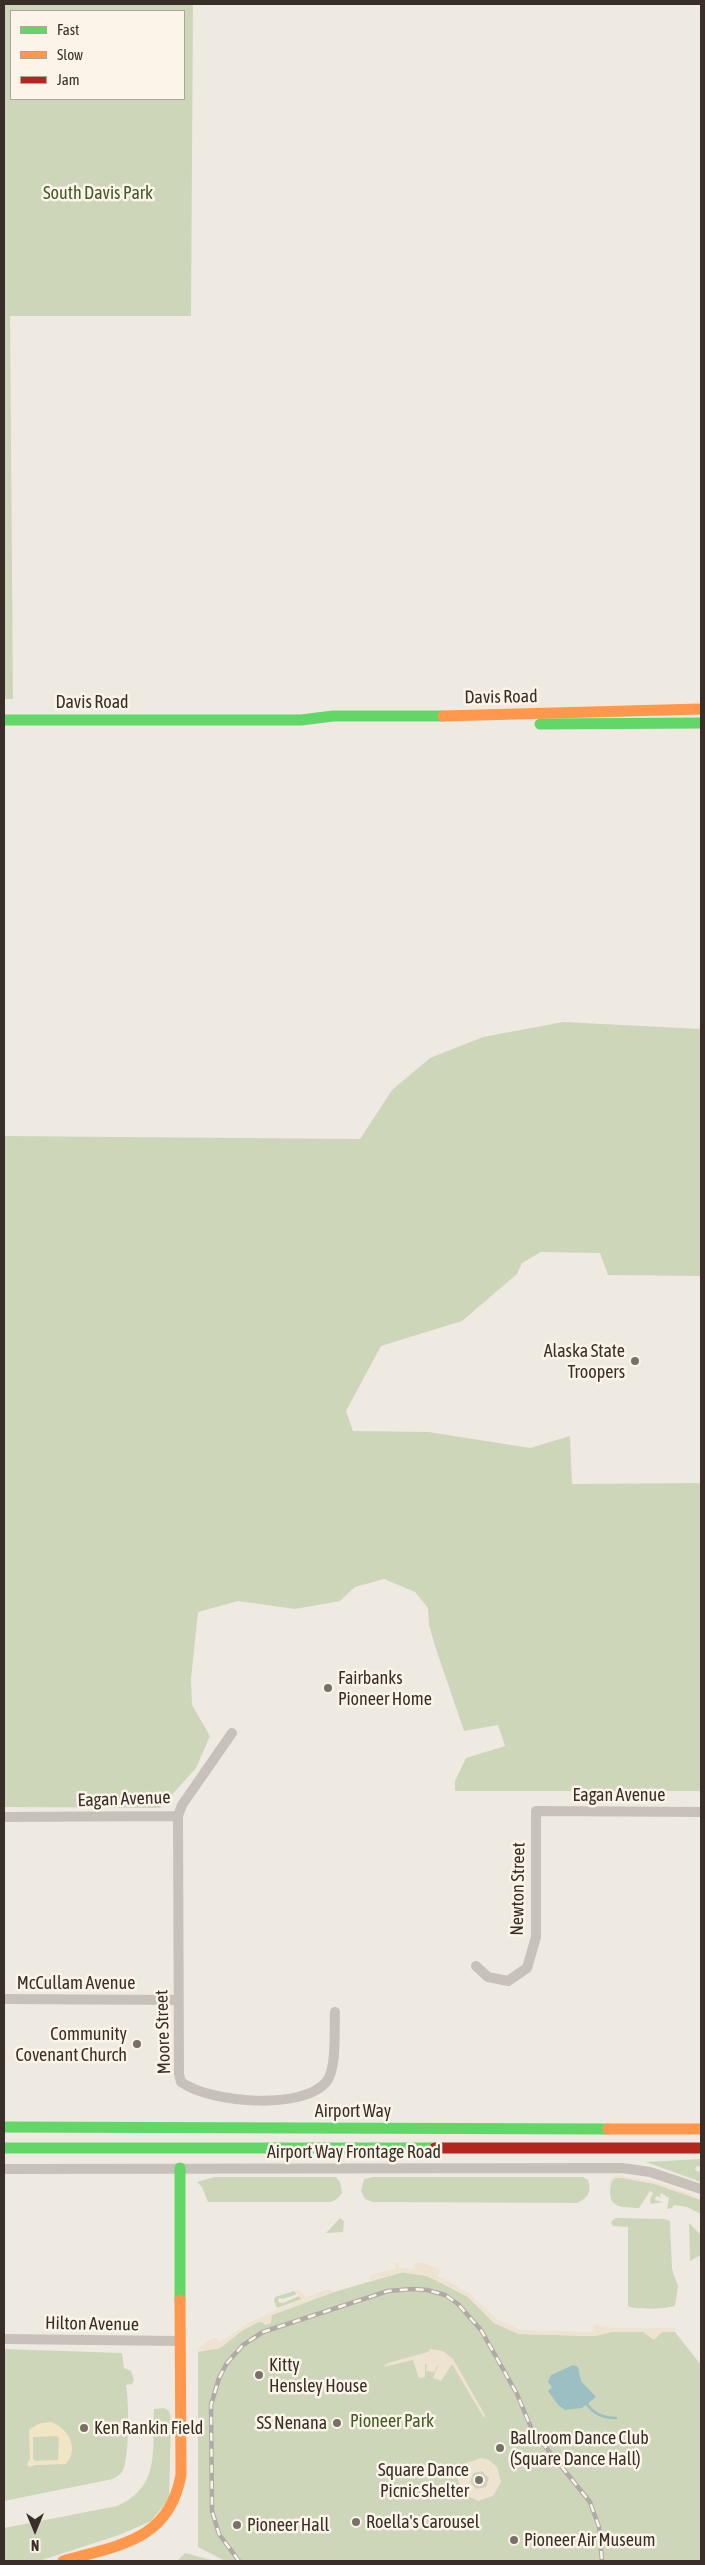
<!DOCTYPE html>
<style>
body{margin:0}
#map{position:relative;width:705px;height:2565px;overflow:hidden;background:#eeeae2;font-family:"Asap Condensed",sans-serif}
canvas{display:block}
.frame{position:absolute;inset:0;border:5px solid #392f28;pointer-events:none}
.legend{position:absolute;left:10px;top:10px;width:175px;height:90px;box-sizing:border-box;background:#fbf4e9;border:1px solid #ada59c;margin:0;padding:6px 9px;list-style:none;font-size:15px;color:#392f28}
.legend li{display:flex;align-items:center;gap:10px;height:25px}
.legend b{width:25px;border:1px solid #ada59c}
.north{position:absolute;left:10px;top:2505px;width:50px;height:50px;-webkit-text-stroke:4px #fbf4e9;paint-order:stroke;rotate:180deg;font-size:14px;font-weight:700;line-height:20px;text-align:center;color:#392f28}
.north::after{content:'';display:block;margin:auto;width:18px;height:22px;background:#392f28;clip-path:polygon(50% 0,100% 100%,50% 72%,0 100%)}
</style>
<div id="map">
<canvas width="705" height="2565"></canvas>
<div class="frame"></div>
<ul class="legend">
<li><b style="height:6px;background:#63d668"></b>Fast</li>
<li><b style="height:6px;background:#ff974d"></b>Slow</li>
<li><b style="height:6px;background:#b3261e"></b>Jam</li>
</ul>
<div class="north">N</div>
</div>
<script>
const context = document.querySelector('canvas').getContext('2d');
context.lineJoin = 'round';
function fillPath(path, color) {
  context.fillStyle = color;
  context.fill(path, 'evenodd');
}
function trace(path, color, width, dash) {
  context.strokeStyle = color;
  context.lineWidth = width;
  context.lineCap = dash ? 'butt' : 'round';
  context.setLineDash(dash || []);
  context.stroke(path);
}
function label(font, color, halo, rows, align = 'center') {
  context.font = font + ' "Asap Condensed",sans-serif';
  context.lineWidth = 5;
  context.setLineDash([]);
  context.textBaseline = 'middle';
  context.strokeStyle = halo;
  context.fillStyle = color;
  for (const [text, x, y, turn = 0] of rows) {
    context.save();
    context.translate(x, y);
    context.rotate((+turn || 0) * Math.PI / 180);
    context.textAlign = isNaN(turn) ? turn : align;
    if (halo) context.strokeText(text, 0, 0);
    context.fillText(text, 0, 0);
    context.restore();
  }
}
const green = new Path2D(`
 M 4,4 L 193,4 L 191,316 L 10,316 L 13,699 L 4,699 ZM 11,11 L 184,11 L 184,99 L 11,99 Z
 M 563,1022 L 701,1029 L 701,1276 L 608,1275 L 600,1253 L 541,1252 L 522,1263 L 517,1274 L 462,1321 L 381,1346 L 346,1411 L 353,1431 L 429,1432 L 530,1448 L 570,1436 L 572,1484 L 701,1483 L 701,1791 L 455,1791 L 455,1781 L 466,1758 L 505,1746 L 498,1725 L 464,1731 L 435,1646 L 429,1625 L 428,1608 L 415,1592 L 384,1579 L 355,1587 L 340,1601 L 295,1609 L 238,1601 L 198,1612 L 191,1679 L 192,1705 L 210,1736 L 196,1768 L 160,1808 L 4,1807 L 4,1136 L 360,1139 L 392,1090 L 430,1058 L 483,1037 Z
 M 701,2159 L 701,2167 L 697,2166 L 695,2169 L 698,2172 L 701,2170 L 701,2182 L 646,2162 Z
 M 215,2177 L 336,2177 L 340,2182 L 342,2193 L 337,2199 L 331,2202 L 208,2202 L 202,2187 L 197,2182 Z
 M 373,2177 L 583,2177 L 588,2180 C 592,2192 588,2198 577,2203 L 373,2202 L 365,2199 L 361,2191 L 364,2179 Z
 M 617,2177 L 655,2184 L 701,2200 L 701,2214 L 687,2207 L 674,2205 L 672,2208 L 667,2209 L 669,2198 L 661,2193 L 660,2196 L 663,2198 L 656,2196 L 655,2200 L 663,2202 L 651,2204 L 650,2200 L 653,2193 L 650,2191 L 639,2208 C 617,2208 605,2206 612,2180 Z
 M 340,2218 L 344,2221 L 343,2232 L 326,2233 Z
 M 615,2218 L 664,2219 L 670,2221 L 672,2269 L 678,2286 L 675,2306 C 667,2309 635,2310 628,2306 L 628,2227 L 613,2226 L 611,2222 Z
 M 689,2223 L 701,2235 L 701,2255 L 690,2261 Z
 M 403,2272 L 427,2276 L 442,2283 L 468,2297 L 494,2323 L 519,2334 L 594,2336 L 612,2332 L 675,2332 L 701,2365 L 701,2561 L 225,2561 L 198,2547 L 198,2352 L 220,2348 L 243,2330 L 272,2315 L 334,2292 Z
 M 294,2291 L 297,2294 L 283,2299 L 279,2298 L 278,2302 L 283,2303 L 299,2296 L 302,2299 L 277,2308 L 274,2301 L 275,2297 Z
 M 4,2349 L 122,2353 L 124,2368 L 131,2371 L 134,2380 L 132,2384 L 126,2385 C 129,2400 130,2460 122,2472 C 120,2475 116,2477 113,2479 L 4,2501 Z
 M 164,2408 L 169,2411 L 171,2419 L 169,2499 L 151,2521 L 119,2535 L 39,2561 L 4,2561 L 4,2528 L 117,2506 C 161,2487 152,2450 154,2409 Z
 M 185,2553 L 215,2561 L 177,2561 Z`);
const sand = new Path2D(`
 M 50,2422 C 68,2427 80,2448 66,2464 L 36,2465 L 29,2467 L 27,2464 L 30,2459 L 29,2430 L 38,2424 ZM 56,2436 L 59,2438 L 58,2460 L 36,2461 L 33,2459 L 33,2437 Z`);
const plaza = new Path2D(`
 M 617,2175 L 658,2182 L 701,2198 L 701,2200 L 655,2184 L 630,2178 L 614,2178 L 608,2189 L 610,2179 Z
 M 395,2263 L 399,2263 L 399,2268 L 413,2269 L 414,2263 L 423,2263 L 441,2269 L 438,2276 L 469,2293 L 498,2320 L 521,2330 L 593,2332 L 594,2325 L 597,2325 L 614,2328 L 675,2328 L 675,2332 L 662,2332 L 654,2340 L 643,2332 L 612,2332 L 594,2336 L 519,2334 L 494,2323 L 468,2297 L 427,2276 L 400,2272 L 369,2281 L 372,2274 L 395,2269 Z
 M 328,2289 L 334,2292 L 272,2314 L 271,2323 L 266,2325 L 259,2321 L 243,2330 L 220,2348 L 198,2351 L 198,2348 L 212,2338 L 216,2338 L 220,2342 L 250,2322 L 302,2299 L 294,2291 L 298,2290 L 307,2297 Z
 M 430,2349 L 443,2351 L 453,2359 L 485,2415 L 484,2418 L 452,2364 L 441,2381 L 433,2378 L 438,2366 L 437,2365 L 435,2372 L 426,2371 L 427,2364 L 425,2364 L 425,2377 L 419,2378 L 413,2360 L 383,2367 L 388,2363 L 428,2352 Z
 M 481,2458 L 489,2460 L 497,2467 L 501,2482 L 493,2496 L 478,2501 L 464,2494 L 458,2480 L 460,2472 L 466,2463 ZM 482,2471 L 489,2478 L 486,2487 L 476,2489 L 470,2482 L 473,2473 Z`);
const water = new Path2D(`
 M 573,2365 L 578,2367 L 581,2381 L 596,2397 L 582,2408 L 565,2410 L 558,2405 L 548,2391 L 552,2387 L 548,2382 L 551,2375 Z`);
const stream = new Path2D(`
 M 587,2404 C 594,2415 604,2418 616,2418`);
const street = new Path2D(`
 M 178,1816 L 179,2074 L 181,2082 C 210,2103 304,2111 327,2081 C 337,2067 334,2029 335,2012
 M 4,1817 L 178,1816 L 182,1805 L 232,1733
 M 476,1966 L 488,1977 L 508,1981 L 527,1968 L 536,1937 L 536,1811 L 701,1812
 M 4,1999 L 178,2000
 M 4,2169 L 622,2168 L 650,2172 L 701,2189
 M 4,2339 L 180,2341`);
const fast = new Path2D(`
 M 4,720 L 301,720 L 333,716 L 443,716
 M 540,724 L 701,723
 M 4,2127 L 608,2129
 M 4,2148 L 435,2148
 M 180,2168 L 180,2300`);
const slow = new Path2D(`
 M 443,716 L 701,709
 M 608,2129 L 701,2129
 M 63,2561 C 119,2545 169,2541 181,2475 L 180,2300`);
const jam = new Path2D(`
 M 435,2148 L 701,2148`);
const rail = new Path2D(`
 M 239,2561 L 219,2534 L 212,2511 L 211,2405 L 219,2378 L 227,2363 L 243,2345 L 263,2332 L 388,2291 L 413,2289 L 427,2290 L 445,2295 L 458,2304 L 481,2330 L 517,2394 L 532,2430 L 590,2502 L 599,2527 L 602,2561`);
const markers = [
 [635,1361,5,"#787069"],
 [328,1688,5,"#787069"],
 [137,2044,5,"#787069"],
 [259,2375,5,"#787069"],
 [337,2423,5,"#787069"],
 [84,2428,5,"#787069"],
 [500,2448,5,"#787069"],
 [479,2480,5,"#787069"],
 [356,2522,5,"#787069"],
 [237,2525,5,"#787069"],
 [514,2540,5,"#787069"]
];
const parkNames = [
 ["South Davis Park",98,193],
 ["Pioneer Park",392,2421]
];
const streetNames = [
 ["Davis Road",501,697,-1],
 ["Davis Road",92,702],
 ["Eagan Avenue",619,1795],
 ["Eagan Avenue",124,1799,-2],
 ["Newton Street",518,1889,-89],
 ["McCullam Avenue",76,1983],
 ["Moore Street",163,2032,-92],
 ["Airport Way",353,2111],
 ["Airport Way Frontage Road",354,2152],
 ["Hilton Avenue",92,2324,1]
];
const poiNames = [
 ["Alaska State",625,1351,"right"],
 ["Troopers",625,1372,"right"],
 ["Fairbanks",338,1678],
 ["Pioneer Home",338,1699],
 ["Community",127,2034,"right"],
 ["Covenant Church",127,2055,"right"],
 ["Kitty",269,2365],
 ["Hensley House",269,2386],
 ["SS Nenana",327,2423,"right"],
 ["Ken Rankin Field",94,2428],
 ["Ballroom Dance Club",510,2438],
 ["(Square Dance Hall)",510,2459],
 ["Square Dance",469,2470,"right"],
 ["Picnic Shelter",469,2491,"right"],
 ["Roella's Carousel",366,2522],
 ["Pioneer Hall",247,2525],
 ["Pioneer Air Museum",524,2540]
];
fillPath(green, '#ced6ba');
fillPath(sand, '#f1e5c6');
fillPath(plaza, '#eee3d0');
fillPath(water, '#9bbfc2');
trace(stream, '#9bbfc2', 2.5);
trace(street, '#c8c1ba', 10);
trace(fast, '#63d668', 11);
trace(slow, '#ff974d', 11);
trace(jam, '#b3261e', 11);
trace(rail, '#afaaa5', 4.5);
trace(rail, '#fbf4e9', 2.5, [8]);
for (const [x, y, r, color] of markers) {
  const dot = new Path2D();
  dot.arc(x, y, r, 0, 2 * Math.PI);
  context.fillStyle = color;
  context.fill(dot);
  trace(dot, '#fbf4e9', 2);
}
label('18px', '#445a29', '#fbf4e9', parkNames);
label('18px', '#392f28', '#fbf4e9', streetNames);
label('18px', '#392f28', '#fbf4e9', poiNames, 'left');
</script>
